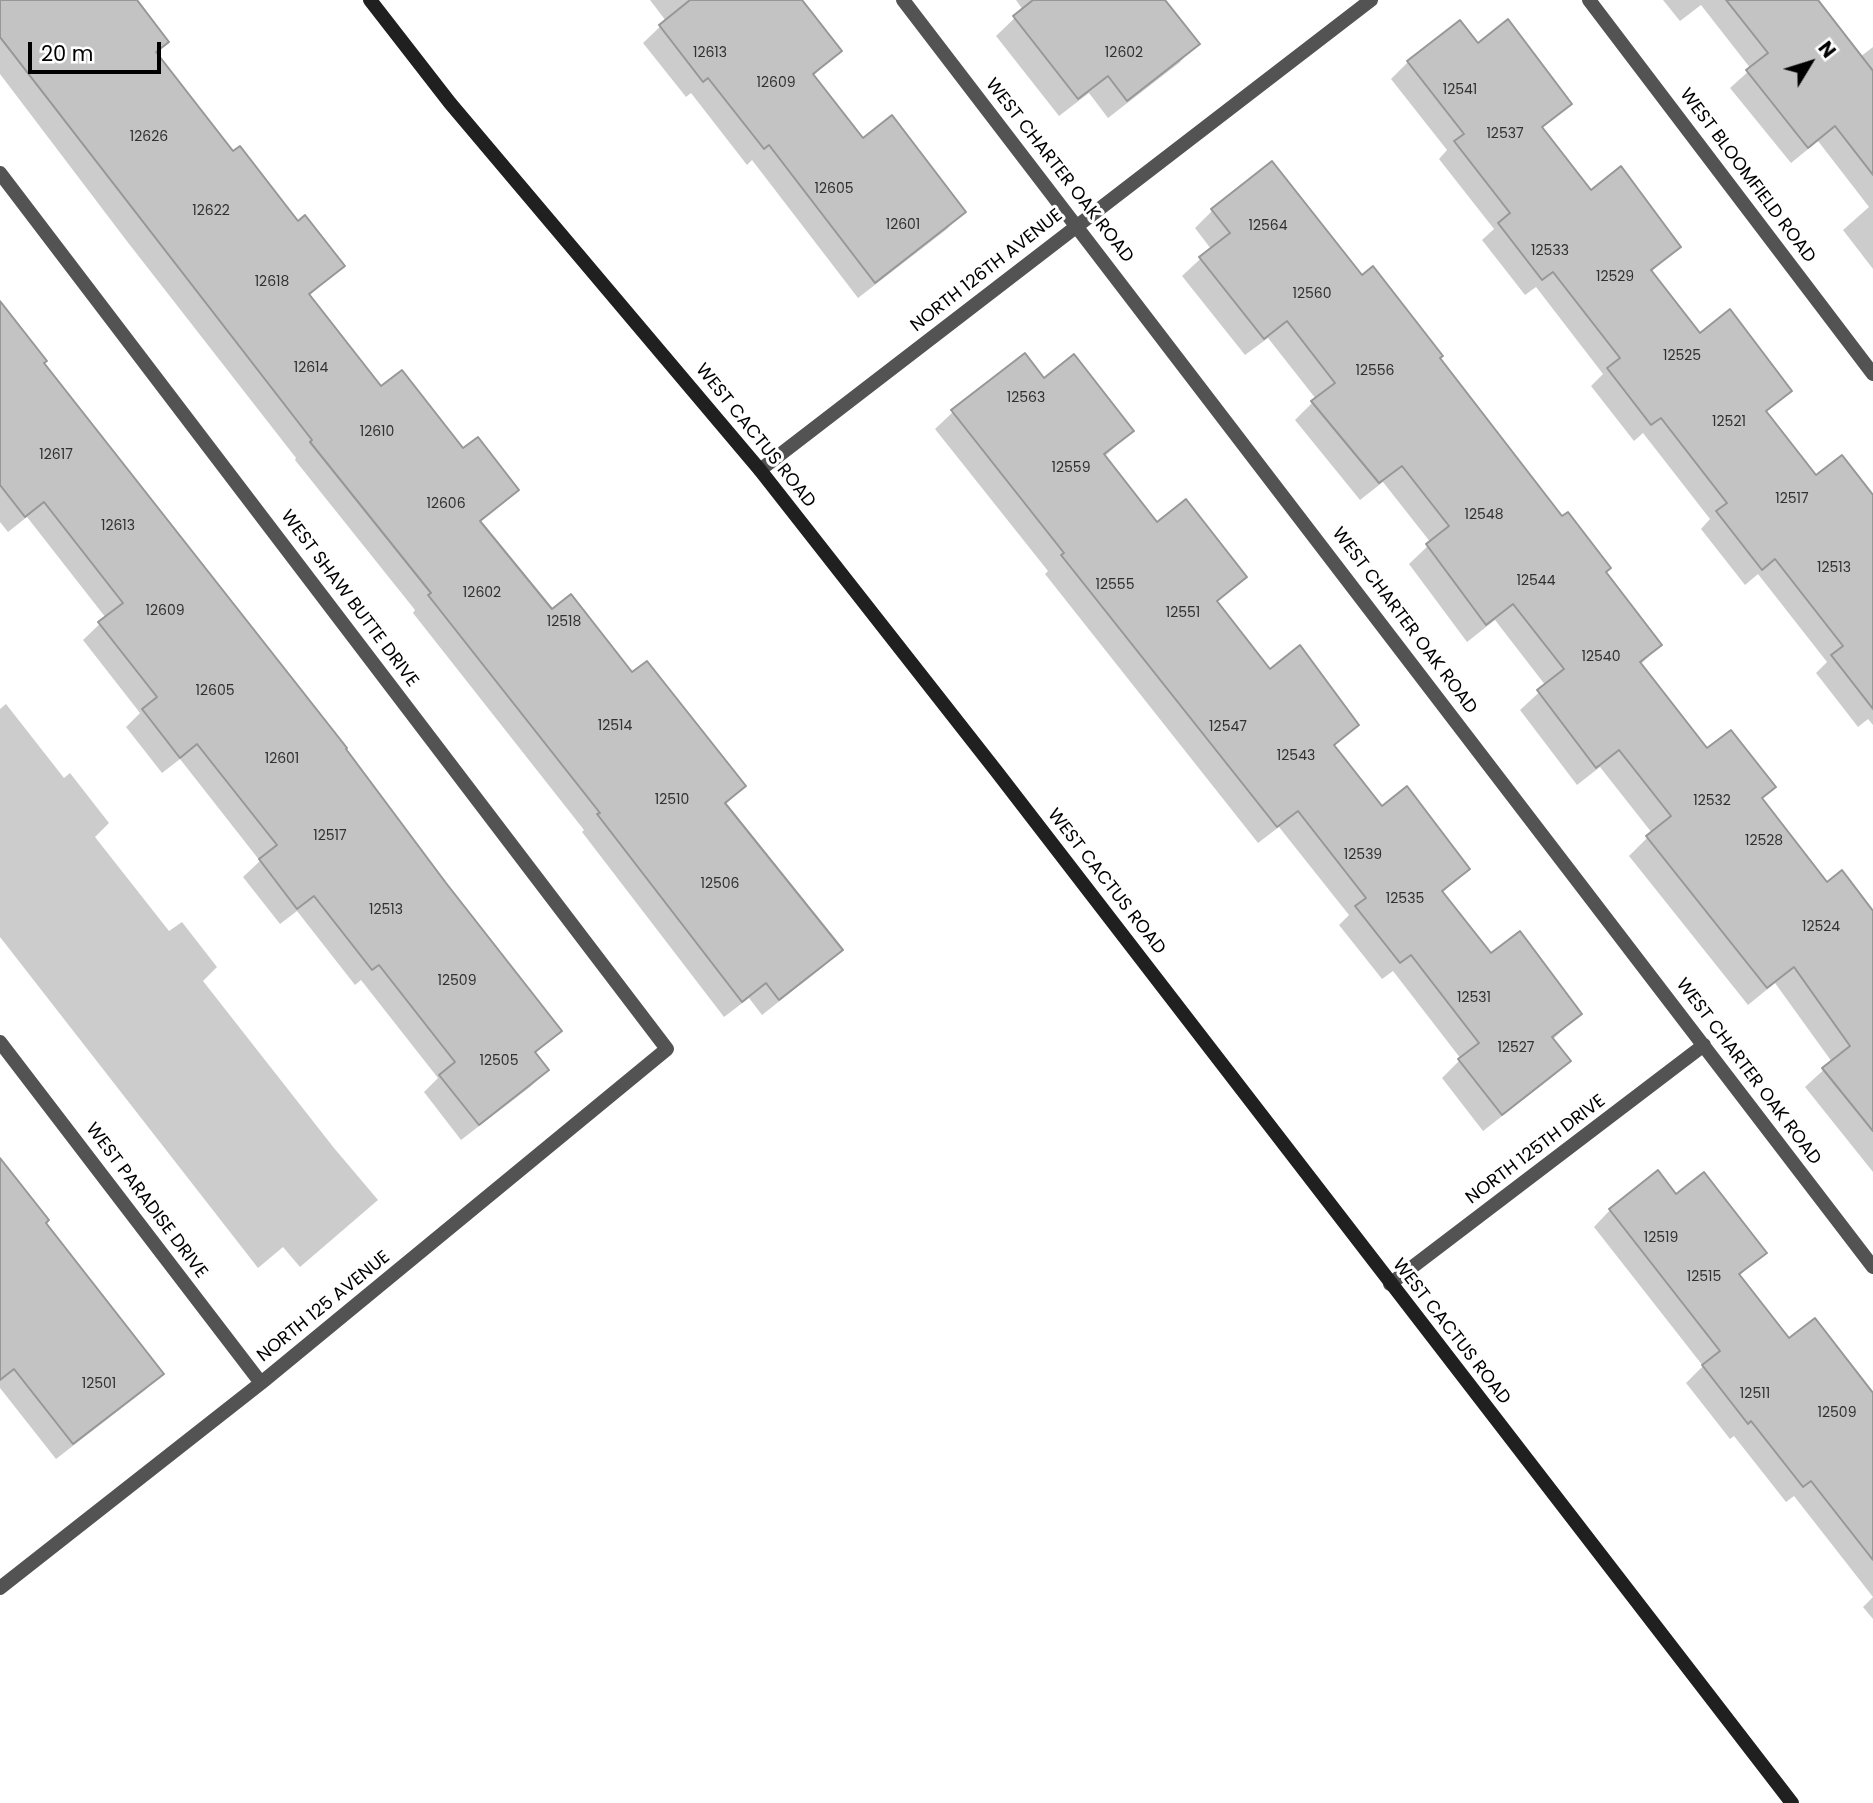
<!DOCTYPE html>
<style>
body{margin:0}
#map{position:relative;width:1873px;height:1803px;overflow:hidden;background:#fff;font-family:Poppins,sans-serif}
canvas{display:block}
.north{position:absolute;left:1775px;top:28px;width:70px;height:70px;-webkit-text-stroke:5px #fff;paint-order:stroke;rotate:52deg;font-size:19px;font-weight:700;line-height:28px;text-align:center;color:#000}
.north::after{content:'';display:block;margin:auto;width:24px;height:32px;background:#000;clip-path:polygon(50% 0,100% 100%,50% 72%,0 100%)}
.scale{position:absolute;left:28px;top:42px;width:133px;height:32px;box-sizing:border-box;border:4px solid #000;border-top:0;padding-left:9px;font-size:21px;line-height:24px;white-space:nowrap;color:#000;-webkit-text-stroke:5px #fff;paint-order:stroke}
</style>
<div id="map">
<canvas width="1873" height="1803"></canvas>
<div class="north">N</div>
<div class="scale">20 m</div>
</div>
<script>
const context = document.querySelector('canvas').getContext('2d');
context.lineJoin = 'round';
function fillPath(path, color) {
  context.fillStyle = color;
  context.fill(path, 'evenodd');
}
function trace(path, color, width, dash) {
  context.strokeStyle = color;
  context.lineWidth = width;
  context.lineCap = dash ? 'butt' : 'round';
  context.setLineDash(dash || []);
  context.stroke(path);
}
function label(font, color, halo, rows, align = 'center') {
  context.font = font + ' Poppins,sans-serif';
  context.lineWidth = 6;
  context.setLineDash([]);
  context.textBaseline = 'middle';
  context.strokeStyle = halo;
  context.fillStyle = color;
  for (const [text, x, y, turn = 0] of rows) {
    context.save();
    context.translate(x, y);
    context.rotate((+turn || 0) * Math.PI / 180);
    context.textAlign = isNaN(turn) ? turn : align;
    if (halo) context.strokeText(text, 0, 0);
    context.fillText(text, 0, 0);
    context.restore();
  }
}
const shadow = new Path2D(`
 M 0,0 L 134,0 L 167,42 L 155,54 L 233,154 L 298,223 L 342,266 L 309,296 L 381,388 L 517,490 L 479,523 L 551,612 L 632,675 L 744,786 L 725,805 L 841,950 L 824,966 L 762,1015 L 749,998 L 724,1017 L 582,832 L 584,830 L 413,613 L 415,610 L 295,460 L 296,458 L 126,240 L 0,74 Z
 M 650,0 L 801,0 L 839,51 L 813,76 L 863,140 L 963,212 L 947,229 L 858,298 L 752,160 L 747,165 L 691,93 L 686,97 L 643,43 L 666,21 Z
 M 1016,0 L 1163,0 L 1197,44 L 1179,63 L 1108,118 L 1089,93 L 1059,116 L 996,36 L 1023,10 Z
 M 1663,0 L 1816,0 L 1860,57 L 1873,47 L 1873,269 L 1843,230 L 1869,207 L 1818,141 L 1791,163 L 1730,88 L 1751,69 L 1701,5 L 1680,21 Z
 M 1408,62 L 1570,104 L 1541,129 L 1590,192 L 1679,247 L 1651,272 L 1700,335 L 1789,391 L 1765,413 L 1815,478 L 1873,499 L 1873,725 L 1868,719 L 1858,727 L 1816,673 L 1827,662 L 1758,574 L 1745,585 L 1701,529 L 1710,519 L 1643,433 L 1634,441 L 1591,386 L 1603,374 L 1536,287 L 1525,295 L 1482,240 L 1494,229 L 1439,159 L 1447,150 L 1391,79 Z
 M 1213,210 L 1362,277 L 1438,358 L 1660,645 L 1640,665 L 1707,751 L 1774,787 L 1761,800 L 1827,885 L 1873,914 L 1873,1172 L 1805,1087 L 1832,1062 L 1775,983 L 1748,1005 L 1629,856 L 1652,833 L 1600,767 L 1577,785 L 1520,710 L 1546,686 L 1495,620 L 1467,642 L 1409,564 L 1431,543 L 1383,482 L 1360,500 L 1295,420 L 1316,399 L 1268,338 L 1245,355 L 1182,276 L 1211,249 L 1195,228 Z
 M 0,302 L 42,363 L 560,1031 L 534,1054 L 547,1070 L 530,1087 L 461,1140 L 424,1092 L 438,1078 L 361,980 L 355,985 L 297,911 L 280,924 L 243,877 L 260,861 L 180,759 L 162,773 L 126,727 L 140,713 L 83,640 L 106,618 L 27,517 L 8,532 L 0,522 Z
 M 1044,380 L 1132,431 L 1104,457 L 1157,524 L 1245,577 L 1216,603 L 1270,671 L 1357,725 L 1333,747 L 1381,808 L 1468,869 L 1442,893 L 1491,955 L 1580,1014 L 1552,1040 L 1568,1061 L 1551,1078 L 1483,1131 L 1442,1078 L 1461,1059 L 1393,971 L 1382,979 L 1339,925 L 1349,915 L 1279,827 L 1258,843 L 1045,574 L 1048,571 L 935,429 L 953,412 Z
 M 6,704 L 64,778 L 70,773 L 109,823 L 95,837 L 169,931 L 182,922 L 217,967 L 203,981 L 334,1148 L 378,1200 L 300,1267 L 283,1247 L 258,1268 L 0,937 L 0,709 Z
 M 0,1161 L 44,1223 L 161,1373 L 145,1390 L 56,1459 L 0,1388 Z
 M 1676,1196 L 1764,1253 L 1739,1276 L 1789,1341 L 1873,1396 L 1873,1619 L 1863,1607 L 1873,1597 L 1794,1496 L 1786,1502 L 1734,1436 L 1730,1439 L 1686,1383 L 1703,1366 L 1594,1227 L 1610,1210 Z`);
const building = new Path2D(`
 M 0,0 L 137,0 L 169,42 L 156,52 L 233,151 L 240,146 L 298,221 L 305,215 L 345,266 L 309,294 L 381,386 L 402,370 L 463,448 L 478,437 L 519,490 L 480,521 L 552,609 L 571,594 L 632,672 L 647,661 L 746,786 L 725,803 L 843,950 L 779,1000 L 766,983 L 742,1002 L 597,814 L 600,813 L 428,595 L 431,593 L 310,442 L 312,440 L 0,37 Z
 M 690,0 L 802,0 L 842,51 L 813,74 L 863,138 L 892,115 L 966,212 L 875,283 L 769,145 L 764,149 L 708,78 L 703,82 L 659,25 Z
 M 1033,0 L 1165,0 L 1200,44 L 1127,101 L 1108,76 L 1078,99 L 1013,16 Z
 M 1726,0 L 1818,0 L 1873,71 L 1873,175 L 1835,126 L 1808,148 L 1746,70 L 1768,53 Z
 M 1508,19 L 1572,104 L 1542,127 L 1591,190 L 1621,166 L 1681,247 L 1651,270 L 1700,333 L 1730,309 L 1792,391 L 1766,411 L 1816,475 L 1842,455 L 1873,495 L 1873,709 L 1831,655 L 1843,646 L 1775,559 L 1762,570 L 1716,511 L 1727,503 L 1661,418 L 1651,425 L 1607,368 L 1620,358 L 1553,272 L 1542,280 L 1498,223 L 1510,213 L 1454,141 L 1464,134 L 1407,61 L 1460,20 L 1478,43 Z
 M 1272,161 L 1362,275 L 1373,266 L 1443,356 L 1440,358 L 1562,516 L 1568,512 L 1611,568 L 1606,572 L 1662,645 L 1640,662 L 1707,748 L 1731,730 L 1776,787 L 1762,798 L 1827,882 L 1842,870 L 1873,911 L 1873,1131 L 1822,1068 L 1850,1046 L 1794,967 L 1767,988 L 1646,836 L 1671,816 L 1619,750 L 1596,768 L 1537,690 L 1564,669 L 1513,604 L 1486,625 L 1426,544 L 1449,526 L 1402,466 L 1379,483 L 1311,401 L 1335,383 L 1287,321 L 1264,339 L 1199,257 L 1230,233 L 1211,209 Z
 M 0,301 L 47,361 L 44,363 L 347,748 L 346,749 L 446,883 L 562,1031 L 535,1052 L 549,1070 L 479,1125 L 439,1075 L 455,1062 L 379,965 L 372,970 L 314,896 L 297,909 L 259,859 L 277,845 L 197,744 L 180,758 L 142,709 L 157,697 L 98,622 L 123,603 L 44,502 L 25,517 L 0,485 Z
 M 1025,353 L 1044,378 L 1074,354 L 1134,431 L 1104,454 L 1157,522 L 1186,499 L 1247,577 L 1217,601 L 1270,669 L 1300,645 L 1359,725 L 1334,745 L 1382,806 L 1407,786 L 1470,869 L 1442,891 L 1491,953 L 1520,931 L 1582,1014 L 1552,1037 L 1571,1061 L 1502,1115 L 1458,1059 L 1479,1043 L 1411,955 L 1400,963 L 1355,906 L 1366,898 L 1298,811 L 1277,827 L 1061,555 L 1064,553 L 951,410 Z
 M 0,1158 L 49,1220 L 46,1223 L 164,1374 L 73,1444 L 14,1369 L 0,1380 Z
 M 1658,1170 L 1676,1194 L 1704,1172 L 1767,1253 L 1739,1274 L 1789,1338 L 1815,1318 L 1873,1393 L 1873,1560 L 1811,1481 L 1803,1487 L 1751,1421 L 1748,1424 L 1702,1365 L 1720,1351 L 1609,1209 Z`);
const minor = new Path2D(`
 M 903,0 L 1873,1267
 M 1589,0 L 1873,374
 M 0,173 L 667,1049 L 261,1383 L 0,1588
 M 760,470 L 1371,0
 M 0,1042 L 261,1383
 M 1390,1284 L 1704,1045`);
const secondary = new Path2D(`
 M 370,0 L 450,103 L 760,470 L 997,772 L 1792,1803`);
const numberNames = [
 ["12613",710,53],
 ["12602",1124,53],
 ["12609",776,83],
 ["12541",1460,90],
 ["12537",1505,134],
 ["12626",149,137],
 ["12605",834,189],
 ["12622",211,211],
 ["12601",903,225],
 ["12564",1268,226],
 ["12533",1550,251],
 ["12529",1615,277],
 ["12618",272,282],
 ["12560",1312,294],
 ["12525",1682,356],
 ["12614",311,368],
 ["12556",1375,371],
 ["12563",1026,398],
 ["12521",1729,422],
 ["12610",377,432],
 ["12617",56,455],
 ["12559",1071,468],
 ["12517",1792,499],
 ["12606",446,504],
 ["12548",1484,515],
 ["12613",118,526],
 ["12513",1834,568],
 ["12544",1536,581],
 ["12555",1115,585],
 ["12602",482,593],
 ["12609",165,611],
 ["12551",1183,613],
 ["12518",564,622],
 ["12540",1601,657],
 ["12605",215,691],
 ["12514",615,726],
 ["12547",1228,727],
 ["12543",1296,756],
 ["12601",282,759],
 ["12510",672,800],
 ["12532",1712,801],
 ["12517",330,836],
 ["12528",1764,841],
 ["12539",1363,855],
 ["12506",720,884],
 ["12535",1405,899],
 ["12513",386,910],
 ["12524",1821,927],
 ["12509",457,981],
 ["12531",1474,998],
 ["12527",1516,1048],
 ["12505",499,1061],
 ["12519",1661,1238],
 ["12515",1704,1277],
 ["12501",99,1384],
 ["12511",1755,1394],
 ["12509",1837,1413]
];
const streetNames = [
 ["WEST CHARTER OAK ROAD",1059,171,52],
 ["WEST BLOOMFIELD ROAD",1747,176,53],
 ["NORTH 126TH AVENUE",987,271,-38],
 ["WEST CACTUS ROAD",755,436,51],
 ["WEST SHAW BUTTE DRIVE",349,599,53],
 ["WEST CHARTER OAK ROAD",1404,621,53],
 ["WEST CACTUS ROAD",1106,882,52],
 ["WEST CHARTER OAK ROAD",1748,1072,53],
 ["NORTH 125TH DRIVE",1536,1150,-37],
 ["WEST PARADISE DRIVE",146,1201,53],
 ["NORTH 125 AVENUE",324,1307,-39],
 ["WEST CACTUS ROAD",1451,1332,52]
];
fillPath(shadow, '#0003');
fillPath(building, '#c3c3c3');
trace(building, '#979797', 2);
trace(minor, '#535353', 14);
trace(secondary, '#202020', 14);
label('14px', '#313131', null, numberNames);
label('18px', '#000', '#fff', streetNames);
</script>
